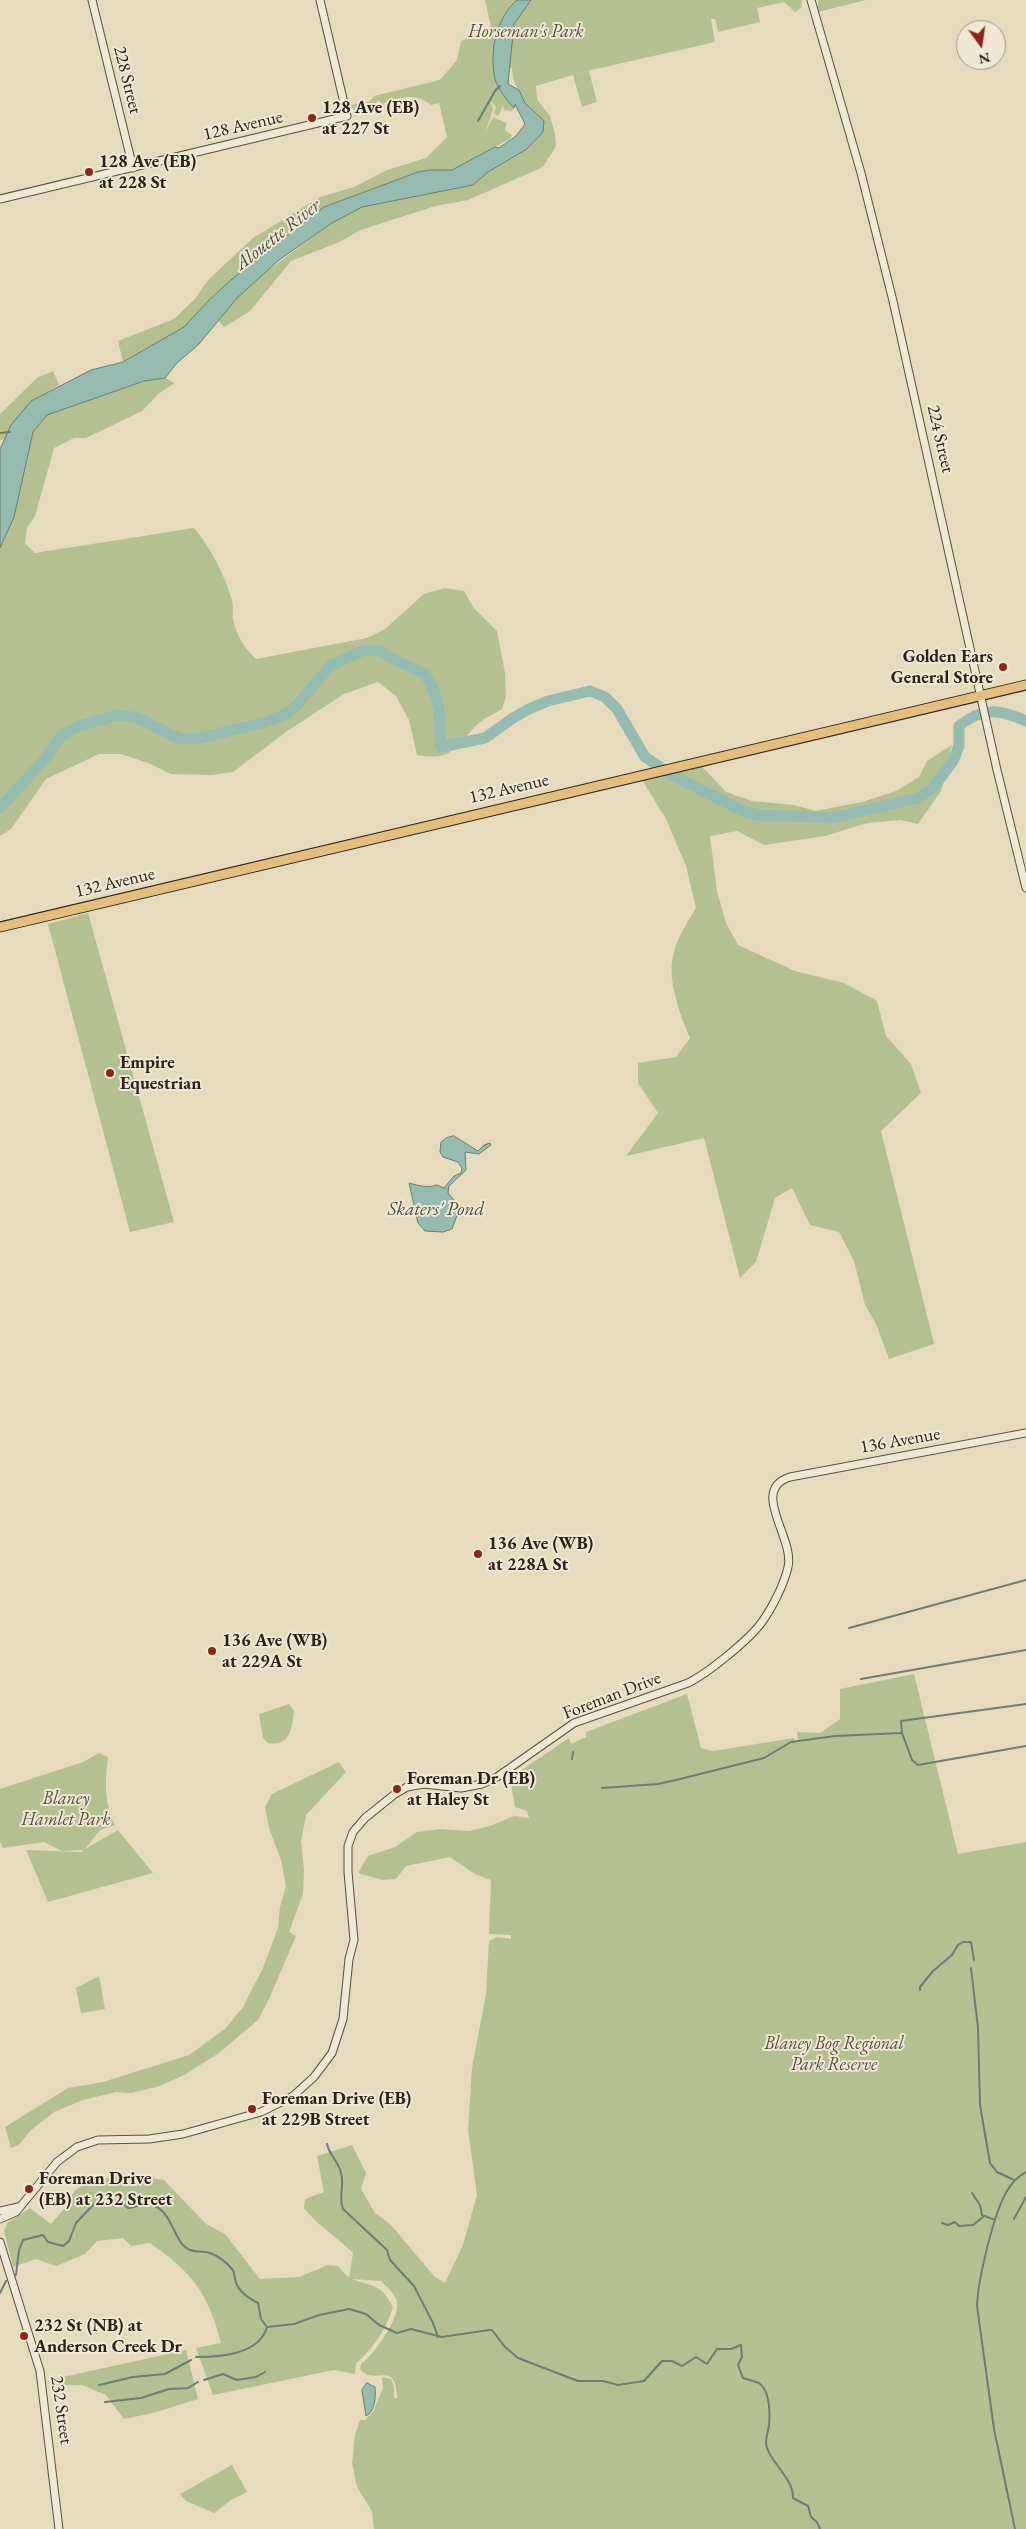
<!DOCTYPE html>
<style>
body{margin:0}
#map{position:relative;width:1026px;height:2529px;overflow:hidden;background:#e6dbbd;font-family:"EB Garamond",serif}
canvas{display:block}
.north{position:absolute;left:956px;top:20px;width:50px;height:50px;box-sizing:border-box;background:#efe8d4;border:1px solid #a19887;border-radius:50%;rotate:166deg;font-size:14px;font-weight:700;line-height:20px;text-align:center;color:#2d2014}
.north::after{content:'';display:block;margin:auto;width:18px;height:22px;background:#8f2418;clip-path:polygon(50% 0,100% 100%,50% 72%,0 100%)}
</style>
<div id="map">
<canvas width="1026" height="2529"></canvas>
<div class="north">N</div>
</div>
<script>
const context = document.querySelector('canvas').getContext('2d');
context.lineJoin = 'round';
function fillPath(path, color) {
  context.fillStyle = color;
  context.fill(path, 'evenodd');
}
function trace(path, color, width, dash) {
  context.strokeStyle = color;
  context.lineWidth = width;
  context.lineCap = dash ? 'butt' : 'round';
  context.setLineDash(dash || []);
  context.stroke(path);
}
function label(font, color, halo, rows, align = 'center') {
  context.font = font + ' "EB Garamond",serif';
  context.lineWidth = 4;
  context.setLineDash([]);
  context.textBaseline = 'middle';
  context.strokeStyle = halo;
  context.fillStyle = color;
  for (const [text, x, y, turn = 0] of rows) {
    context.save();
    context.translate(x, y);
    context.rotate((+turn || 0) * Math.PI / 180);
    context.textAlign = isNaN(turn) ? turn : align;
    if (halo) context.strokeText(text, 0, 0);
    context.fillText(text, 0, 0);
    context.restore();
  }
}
const green = new Path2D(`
 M 485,0 L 802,0 L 801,8 L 795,12 L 784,2 L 757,8 L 760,22 L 718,32 L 715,19 L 711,19 L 715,42 L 574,74 L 589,71 L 597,102 L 582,107 L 573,75 L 536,86 L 537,99 L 550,116 L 555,134 L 556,146 L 543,167 L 468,200 L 435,206 L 361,230 L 337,243 L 291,261 L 250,311 L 224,327 L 218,321 L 237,298 L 259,277 L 332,223 L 362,207 L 473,185 L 488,172 L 528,149 L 543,132 L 539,116 L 525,103 L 513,79 L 512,68 L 502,70 L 495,43 L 496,80 L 514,108 L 512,111 L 504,110 L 503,105 L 499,115 L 496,115 L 494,113 L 496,107 L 490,100 L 493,109 L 486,131 L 493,117 L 507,123 L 505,130 L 512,135 L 510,139 L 452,170 L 429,170 L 418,172 L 324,207 L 232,279 L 209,300 L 184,327 L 123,362 L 118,341 L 174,319 L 195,299 L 208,280 L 253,238 L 320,197 L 354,187 L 387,170 L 426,158 L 447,137 L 439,103 L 431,105 C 415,92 400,97 382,104 L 378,100 L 374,106 L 355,111 L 350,105 L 370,101 L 374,96 L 440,80 L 457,60 L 461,41 L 491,27 Z
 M 818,0 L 866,0 L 818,12 Z
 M 53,371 L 59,385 C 33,400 18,412 5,439 L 0,440 L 0,414 L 37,378 Z
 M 165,378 L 175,383 L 159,393 L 142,411 L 86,438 L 74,438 L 54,448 L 35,516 L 27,528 L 25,543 L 35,553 L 194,528 C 211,548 224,574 232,600 C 234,606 232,613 233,619 C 236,635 245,649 256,659 L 367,638 L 385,629 L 424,594 L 445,588 L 464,591 L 473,607 L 497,631 L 505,673 L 506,696 L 502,709 C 495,714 485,717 479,723 C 455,745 455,762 417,755 L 409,720 L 396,696 L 378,682 L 344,694 L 286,732 L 233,772 L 211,775 L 171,774 L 148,763 L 121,754 L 99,754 L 46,779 L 11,829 L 0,836 L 0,548 L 14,517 L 33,432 L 47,414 L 144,381 Z
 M 952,745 L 941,791 L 918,824 L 901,820 L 867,823 L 825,836 L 764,845 L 737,831 L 710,836 L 717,891 L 726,923 L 738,945 L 795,971 L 844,983 L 877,1001 L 886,1036 L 911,1064 L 921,1093 L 881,1131 L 934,1344 L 889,1359 L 877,1326 L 865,1305 L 854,1261 L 839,1232 L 810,1225 L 792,1188 L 775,1198 L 756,1262 L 740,1278 L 704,1138 L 626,1156 L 658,1113 L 638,1083 L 638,1063 L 676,1057 L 690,1038 C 681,1018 669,983 672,962 C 674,942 686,925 696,908 L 686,866 L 666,819 L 639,775 L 697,761 L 726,792 L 752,801 L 794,805 L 815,811 L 862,802 L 896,791 L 919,777 L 927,761 Z
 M 88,913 L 174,1222 L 130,1232 L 48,924 Z
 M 914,1674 L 958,1854 L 1026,1842 L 1026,2529 L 374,2529 L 372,2511 L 357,2487 L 352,2463 L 355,2435 L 360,2420 L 365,2420 L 373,2412 L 383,2388 L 382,2377 L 391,2379 L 394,2387 L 394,2399 L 397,2398 C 396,2358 374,2387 360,2369 L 361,2364 C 373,2356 404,2314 396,2299 C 393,2292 386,2286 381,2281 L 352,2279 C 373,2287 381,2283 393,2307 C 387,2327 373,2350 356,2363 L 355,2374 L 334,2370 L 213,2395 L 196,2348 L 221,2343 C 208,2293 193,2273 150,2243 L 131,2246 L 123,2238 L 97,2241 L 85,2254 L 56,2266 L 36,2259 L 13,2267 L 4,2231 L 7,2223 L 30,2208 L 51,2224 L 64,2209 L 75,2190 L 92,2181 L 126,2174 L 164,2180 L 206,2224 L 225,2234 L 260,2279 L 299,2277 L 328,2265 L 338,2266 L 349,2278 L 353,2253 C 337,2237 318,2226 304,2208 L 305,2199 L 324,2192 L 317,2156 L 352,2145 L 366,2173 L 361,2189 L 375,2213 L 391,2225 L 434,2276 L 445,2283 L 463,2245 L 477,2195 L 468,2129 L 472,2068 L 486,1994 L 489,1941 L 497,1937 L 511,1939 L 511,1935 L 489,1934 L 491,1880 L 475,1874 L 450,1857 L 406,1866 L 396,1879 L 382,1880 L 358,1873 L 368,1856 L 395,1847 L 417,1832 L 440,1829 L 469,1831 L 490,1826 L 514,1816 L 529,1818 L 527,1811 L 515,1807 L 510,1778 L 569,1738 L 571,1744 L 586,1737 L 586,1732 L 687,1694 L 701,1748 L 713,1751 L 794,1738 L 794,1741 L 798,1740 L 797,1732 L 820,1733 L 840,1719 L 840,1689 Z
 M 289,1704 L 294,1711 C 292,1727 291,1747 268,1743 L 263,1738 L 259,1714 Z
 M 99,1753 L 108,1757 C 105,1782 104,1802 115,1825 L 100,1830 L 85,1849 L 118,1830 L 153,1873 L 48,1902 L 26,1850 L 81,1852 L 83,1850 L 62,1851 L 44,1842 L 3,1848 L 0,1842 L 0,1789 L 83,1762 Z
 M 339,1762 L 346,1772 L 306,1815 L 301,1841 L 304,1870 L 303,1894 L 289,1932 L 296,1936 L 269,1999 L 258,2020 L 219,2053 L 186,2074 L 160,2086 L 131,2093 L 116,2092 L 83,2100 L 54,2112 L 30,2131 L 19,2145 L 11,2148 L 5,2127 L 68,2088 L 103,2082 L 189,2055 L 225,2029 L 243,2007 L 263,1968 L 278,1928 L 280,1907 L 286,1886 L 281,1860 L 269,1828 L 265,1807 L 272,1794 Z
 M 99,1976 L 105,2009 L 81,2013 L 76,1988 Z
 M 186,2350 L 198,2399 L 153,2413 L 124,2419 L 106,2395 L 82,2385 L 56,2385 L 54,2379 Z
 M 232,2465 L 247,2492 L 231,2500 L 214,2513 L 186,2501 L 180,2494 Z`);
const water = new Path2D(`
 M 517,0 L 531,0 L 514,24 L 508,84 L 519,90 L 525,103 L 544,121 L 543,132 L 527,149 L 488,172 L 473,185 L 362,207 L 332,223 L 279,260 L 237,298 L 199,344 L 177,363 L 165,378 L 144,381 L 47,415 L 33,432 L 14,517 L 0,548 L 0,449 L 11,425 L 31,401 L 91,370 L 123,362 L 184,327 L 209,300 L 232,279 L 324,207 L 418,172 L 429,170 L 452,170 L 495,147 L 499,148 L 516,136 L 525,124 L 515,104 L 514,108 C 507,100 498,89 495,79 C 489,52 496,18 517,0 Z
 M 454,1136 L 478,1151 L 484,1145 L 490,1143 L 491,1145 L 479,1154 L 465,1152 L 466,1170 L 449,1186 L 448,1193 L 460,1207 L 452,1229 L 443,1232 L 425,1231 L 418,1223 L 409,1183 C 420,1186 427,1188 437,1185 L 444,1188 L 454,1176 L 461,1173 L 462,1168 L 458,1162 L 443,1157 L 440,1152 L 441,1142 L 446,1138 Z
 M 367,2383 L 375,2387 C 376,2396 375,2412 366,2416 L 362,2390 Z`);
const stream = new Path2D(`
 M 478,121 L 495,91 L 500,86
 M 0,433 L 10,432
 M 849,1628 L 1026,1580
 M 861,1679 L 1026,1650
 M 902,1733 L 901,1721 L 1026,1704
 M 572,1759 L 573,1752
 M 602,1788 L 658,1784 L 676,1780 L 764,1758 L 791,1742 L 835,1736 L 902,1733 L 912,1760 L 918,1765 L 1026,1746
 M 971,1968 L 978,2028 L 980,2105 L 990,2163 L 997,2172 L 1014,2180
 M 920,1990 L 920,1987 L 933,1971 L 952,1955 L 958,1945 L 963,1942 L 971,1942 L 974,1960
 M 327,2144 C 329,2155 339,2162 341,2173 C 345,2185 338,2197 343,2209 L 387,2250 L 390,2260 L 414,2286 L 433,2323 L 438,2337
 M 972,2193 L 980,2205 L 982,2215 L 995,2220
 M 1014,2219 L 1026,2197
 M 942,2223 L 948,2225 L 955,2222 L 959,2226 L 973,2225 L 983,2217
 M 16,2275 L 19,2250 L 23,2240 L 43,2235 L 48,2242 L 63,2246 L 69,2241 L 76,2223 L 94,2204 L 103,2201 L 115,2206 L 123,2204 L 128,2208 C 134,2208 140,2204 146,2204 C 172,2206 172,2237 185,2247 C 193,2254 201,2250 210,2253 C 218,2256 226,2262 232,2269 C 235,2272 234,2275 235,2279 C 237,2291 248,2298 258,2303 L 261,2319 L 267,2327 L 294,2324 L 319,2315 L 349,2309 L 366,2314 L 379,2325 L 397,2333 L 411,2329 L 442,2337 L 489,2330 L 492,2330 L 505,2347 L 518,2358 L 578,2381 L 603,2381 L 618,2385 L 644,2381 L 662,2361 L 672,2361 L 682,2366 L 696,2357 L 707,2364 L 717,2349 L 731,2349 L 741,2345 L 742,2357 L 738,2365 L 743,2378 L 759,2383 C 770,2391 770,2413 769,2426 C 768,2433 764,2440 767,2448 C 773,2465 794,2480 793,2498 L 808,2506 L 811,2517 L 817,2522 L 820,2529
 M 0,2293 L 6,2281
 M 196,2357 C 219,2357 259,2355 267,2327
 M 204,2380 L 223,2374 L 237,2380 L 256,2377 L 265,2372
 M 99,2385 L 133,2377 L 165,2374 L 191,2360
 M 105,2402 L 141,2398 L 169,2389 L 188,2388 L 198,2382
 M 1015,2529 L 994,2429 L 977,2306 C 978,2280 994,2209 1009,2188 C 1013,2181 1019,2176 1026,2172`);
const river = new Path2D(`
 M 0,808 L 43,761 L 62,735 L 78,726 L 119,715 L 138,718 L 180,739 L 200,738 L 266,722 L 285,715 L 298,704 L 330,666 L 364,650 L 381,651 L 395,660 L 424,673 L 433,688 L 439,709 L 441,747 L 485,738 L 513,718 L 529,709 L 548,701 L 590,691 L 605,697 L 617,709 L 645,757 L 672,775 L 743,811 L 759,815 L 832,818 L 918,798 L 933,788 L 953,761 L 959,746 L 959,726 C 983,707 999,709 1026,721`);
const minor = new Path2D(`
 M 92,0 L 133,168
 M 811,0 L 861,173 L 893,301 L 997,770 L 1026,888
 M 0,199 L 347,116 L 320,0
 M 0,2211 L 18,2207
 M 0,2219 L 16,2212 L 57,2162 L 77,2147 L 98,2140 L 149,2139 L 183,2134 L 261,2112 L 293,2096 L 314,2077 L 332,2053 L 343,2019 L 349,1959 L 354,1940 L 348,1872 L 348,1846 L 353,1832 L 365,1818 L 395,1794 L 407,1787 L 424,1784 L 461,1788 L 482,1784 L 497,1777 L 574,1723 L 688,1683 C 708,1673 749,1640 762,1622 C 772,1608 784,1585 788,1567 C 795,1538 749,1490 790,1477 L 1026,1433
 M 0,2242 L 40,2371 L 59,2529`);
const major = new Path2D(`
 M 0,927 L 1026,685`);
const markers = [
 [312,118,5,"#8f2418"],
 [89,172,5,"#8f2418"],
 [1003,667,5,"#8f2418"],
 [110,1073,5,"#8f2418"],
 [478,1554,5,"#8f2418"],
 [212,1651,5,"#8f2418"],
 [397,1789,5,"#8f2418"],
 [252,2109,5,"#8f2418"],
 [29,2189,5,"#8f2418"],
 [24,2336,5,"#8f2418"]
];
const parkNames = [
 ["Horseman's Park",526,32],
 ["Blaney",66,1799],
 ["Hamlet Park",66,1820],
 ["Blaney Bog Regional",834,2044],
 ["Park Reserve",834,2065]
];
const streetNames = [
 ["228 Street",127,80,76],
 ["128 Avenue",243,126,-13],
 ["224 Street",940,439,77],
 ["132 Avenue",509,789,-13],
 ["132 Avenue",115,883,-13],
 ["136 Avenue",900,1441,-10],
 ["Foreman Drive",612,1696,-21],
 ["232 Street",61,2410,82]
];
const poiNames = [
 ["128 Ave (EB)",322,108],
 ["at 227 St",322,129],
 ["128 Ave (EB)",99,162],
 ["at 228 St",99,183],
 ["Golden Ears",993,657,"right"],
 ["General Store",993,678,"right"],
 ["Empire",120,1063],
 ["Equestrian",120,1084],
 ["136 Ave (WB)",488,1544],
 ["at 228A St",488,1565],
 ["136 Ave (WB)",222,1641],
 ["at 229A St",222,1662],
 ["Foreman Dr (EB)",407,1779],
 ["at Haley St",407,1800],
 ["Foreman Drive (EB)",262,2099],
 ["at 229B Street",262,2120],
 ["Foreman Drive",39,2179],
 ["(EB) at 232 Street",39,2200],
 ["232 St (NB) at",34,2326],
 ["Anderson Creek Dr",34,2347]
];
const waterNames = [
 ["Alouette River",278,235,-38],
 ["Skaters' Pond",436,1210]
];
fillPath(green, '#b4c092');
fillPath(water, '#96bbb0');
trace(water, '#6c7d72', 1);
trace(stream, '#6c7d72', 2);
trace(river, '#96bbb0', 11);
trace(minor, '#5b4f3e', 9);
trace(major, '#2d2014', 11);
trace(minor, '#efe8d4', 7);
trace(major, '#e3be7e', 9);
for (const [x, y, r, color] of markers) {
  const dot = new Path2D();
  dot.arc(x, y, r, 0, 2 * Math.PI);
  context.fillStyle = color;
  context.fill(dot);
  trace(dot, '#efe8d4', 2);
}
label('italic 18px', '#56503a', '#efe8d4', parkNames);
label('18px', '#2d2014', '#efe8d4', streetNames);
label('bold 18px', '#2d2014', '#efe8d4', poiNames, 'left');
label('italic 19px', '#4c4e43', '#efe8d4', waterNames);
</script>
